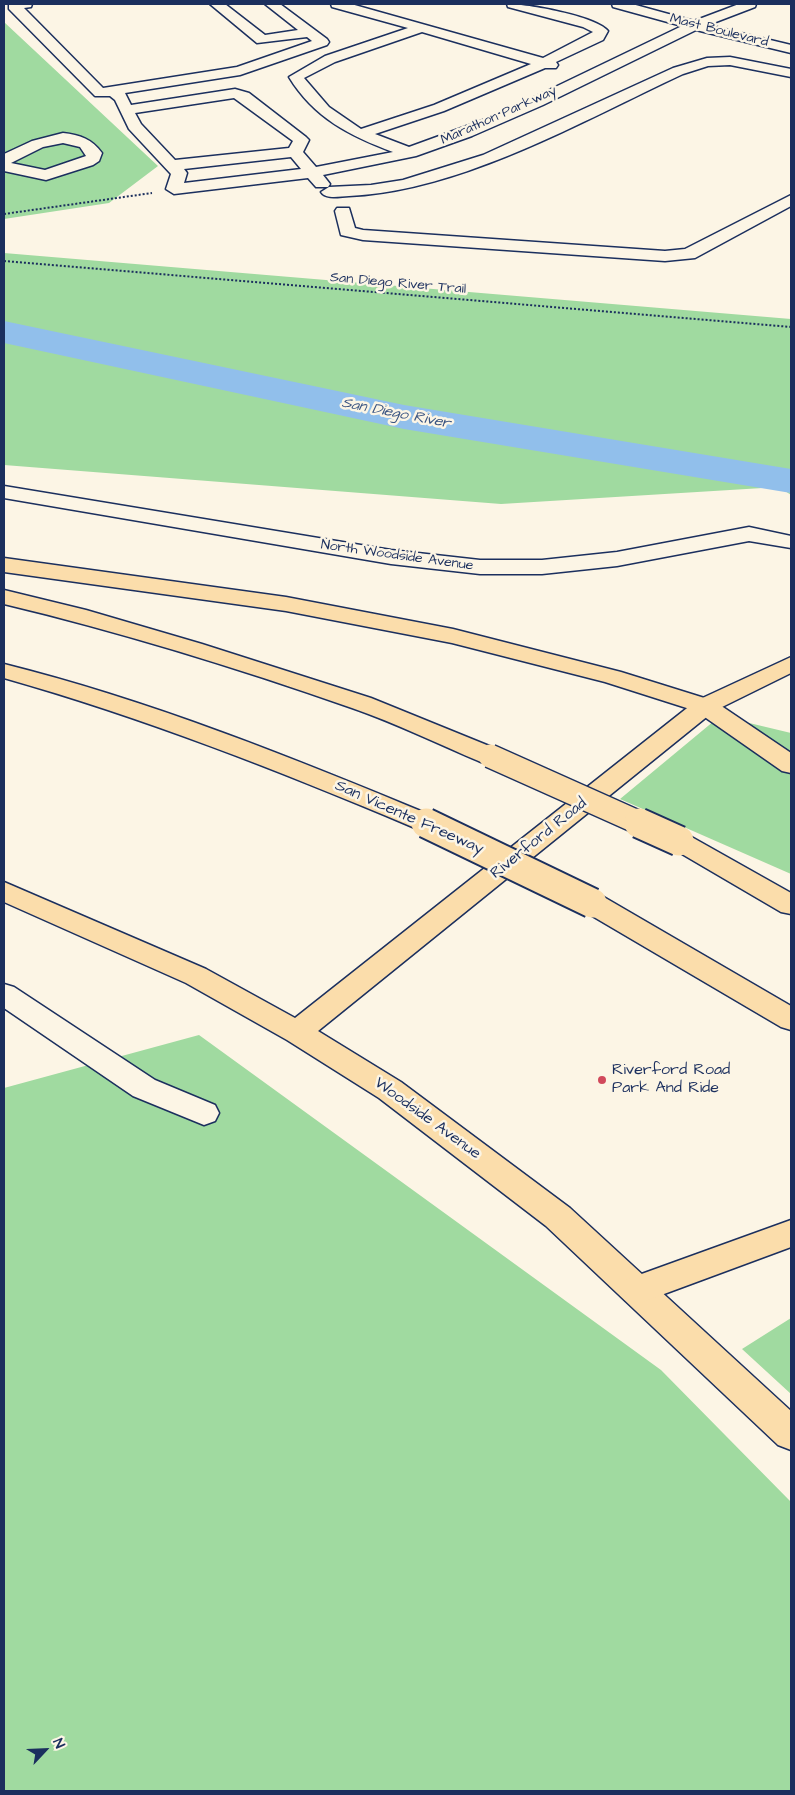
<!DOCTYPE html>
<style>
body{margin:0}
#map{position:relative;width:795px;height:1795px;overflow:hidden;background:#fcf5e5;font-family:"Architects Daughter",sans-serif}
canvas{display:block}
.frame{position:absolute;inset:0;border:5px solid #1b2f5e;pointer-events:none}
.north{position:absolute;left:20px;top:1725px;width:50px;height:50px;-webkit-text-stroke:4px #fcf5e5;paint-order:stroke;rotate:65deg;font-size:14px;font-weight:700;line-height:20px;text-align:center;color:#1b2f5e}
.north::after{content:'';display:block;margin:auto;width:18px;height:22px;background:#1b2f5e;clip-path:polygon(50% 0,100% 100%,50% 72%,0 100%)}
</style>
<div id="map">
<canvas width="795" height="1795"></canvas>
<div class="frame"></div>
<div class="north">N</div>
</div>
<script>
const context = document.querySelector('canvas').getContext('2d');
context.lineJoin = 'round';
function fillPath(path, color) {
  context.fillStyle = color;
  context.fill(path, 'evenodd');
}
function trace(path, color, width, dash) {
  context.strokeStyle = color;
  context.lineWidth = width;
  context.lineCap = dash ? 'butt' : 'round';
  context.setLineDash(dash || []);
  context.stroke(path);
}
function label(font, color, halo, rows, align = 'center') {
  context.font = font + ' "Architects Daughter",sans-serif';
  context.lineWidth = 5;
  context.setLineDash([]);
  context.textBaseline = 'middle';
  context.strokeStyle = halo;
  context.fillStyle = color;
  for (const [text, x, y, turn = 0] of rows) {
    context.save();
    context.translate(x, y);
    context.rotate((+turn || 0) * Math.PI / 180);
    context.textAlign = isNaN(turn) ? turn : align;
    if (halo) context.strokeText(text, 0, 0);
    context.fillText(text, 0, 0);
    context.restore();
  }
}
const green = new Path2D(`
 M 4,22 L 158,166 L 109,203 L 4,219 Z
 M 4,253 L 791,319 L 791,495 L 779,487 L 501,504 L 4,465 Z
 M 720,716 L 791,733 L 791,874 L 620,799 Z
 M 199,1035 L 661,1370 L 791,1502 L 791,1791 L 4,1791 L 4,1088 Z
 M 791,1318 L 791,1394 L 742,1349 Z`);
const river = new Path2D(`
 M 4,321 L 404,405 L 791,469 L 791,493 L 404,429 L 4,343 Z`);
const path = new Path2D(`
 M 4,214 L 152,193
 M 4,261 L 791,327`);
const minor = new Path2D(`
 M 9,4 L 32,4 L 31,7 L 24,8 L 103,88 L 237,67 L 312,41 L 307,37 L 257,43 L 210,4 L 225,4 L 265,35 L 298,30 L 265,4 L 280,4 L 327,39 L 329,42 L 327,45 L 240,75 L 125,93 L 131,105 L 235,89 L 249,93 L 306,137 L 309,140 L 303,152 L 316,167 L 393,152 C 350,136 314,118 289,77 L 325,56 L 408,28 L 332,7 L 331,4 L 351,4 L 543,58 L 593,32 L 583,27 L 508,7 L 507,4 C 527,4 596,16 608,31 L 603,40 L 556,62 L 558,65 L 556,68 L 545,68 L 444,111 L 375,134 L 409,147 L 497,115 L 682,26 L 613,7 L 612,4 L 632,4 L 694,21 L 739,4 L 756,4 L 755,7 L 708,25 L 791,45 L 791,53 L 696,30 L 543,105 L 472,136 L 416,156 L 323,175 L 330,184 L 328,187 L 316,187 L 308,178 L 174,194 L 166,189 L 171,174 L 129,129 L 115,100 L 110,96 L 95,96 L 9,9 ZM 422,32 L 531,64 L 434,105 L 361,129 L 329,107 L 304,78 L 335,62 ZM 234,98 L 293,141 L 289,148 L 175,160 L 141,124 L 135,113 ZM 291,157 L 301,169 L 184,183 L 187,173 L 184,169 Z
 M 730,57 L 791,69 L 791,77 L 730,65 L 708,66 L 683,74 C 582,121 461,191 349,196 C 341,196 326,200 321,192 L 329,187 L 371,185 L 403,180 L 483,155 L 673,68 L 707,58 Z
 M 63,133 C 80,135 92,139 102,153 L 99,161 L 93,165 L 46,180 L 4,171 L 4,154 L 32,141 ZM 63,143 L 80,147 L 86,156 L 45,170 L 11,163 L 43,147 Z
 M 791,195 L 791,206 L 695,258 L 665,261 L 363,240 L 341,235 L 335,211 L 337,208 L 349,208 L 355,228 L 363,230 L 665,251 L 685,249 Z
 M 4,486 L 391,550 L 480,560 L 542,560 L 617,552 L 749,527 L 791,536 L 791,548 L 749,541 L 617,566 L 542,574 L 480,574 L 391,564 L 4,498 Z
 M 4,984 L 14,987 L 155,1080 L 215,1105 L 219,1113 L 215,1121 L 204,1125 L 133,1096 L 4,1008 Z`);
const major = new Path2D(`
 M 791,657 L 791,673 L 714,711 L 318,1031 L 401,1082 L 570,1208 L 791,1411 L 791,1450 L 778,1445 L 546,1226 L 379,1098 L 287,1040 L 186,983 L 4,902 L 4,882 L 206,969 L 295,1018 L 696,701 Z`);
const highway = new Path2D(`
 M 4,558 L 286,597 L 453,629 L 621,672 L 714,701 L 791,753 L 791,773 L 782,771 L 696,711 L 605,682 L 452,643 L 286,611 L 4,572 Z
 M 4,590 L 86,610 L 202,644 L 371,698 L 499,750 L 503,756 L 499,762 L 490,764 L 481,762 C 438,744 396,723 352,708 C 238,668 121,632 4,604 Z
 M 4,664 C 152,701 293,758 433,816 L 437,822 L 433,828 L 424,831 L 415,828 C 280,771 145,718 4,678 Z
 M 679,832 L 688,835 L 791,893 L 791,914 L 781,912 L 670,847 L 666,841 L 670,835 Z
 M 592,894 L 602,896 L 791,1006 L 791,1030 L 781,1027 L 582,910 L 578,903 L 582,896 Z
 M 791,1220 L 791,1247 L 637,1304 L 625,1300 L 620,1290 L 625,1280 Z`);
const highwayBridgeFar1 = new Path2D(`
 M 490,756 L 642,824
 M 424,822 L 429,824`);
const highwayBridge = new Path2D(`
 M 426,823 L 592,903
 M 639,823 L 679,841`);
const markers = [
 [602,1080,5,"#d1495b"]
];
const farStreetnames = [
 ["Mast Boulevard",719,31,14],
 ["Marathon Parkway",499,116,-24],
 ["San Diego River Trail",398,284,5],
 ["North Woodside Avenue",397,556,8]
];
const farWaternames = [
 ["San Diego River",396,414,11]
];
const streetNames = [
 ["San Vicente Freeway",409,818,24],
 ["Riverford Road",539,839,-39],
 ["Woodside Avenue",427,1119,36]
];
const poiNames = [
 ["Riverford Road",612,1071],
 ["Park And Ride",612,1089]
];
fillPath(green, '#a0daa0');
fillPath(river, '#91bfeb');
trace(minor, '#1b2f5e', 3);
trace(major, '#1b2f5e', 3);
trace(highway, '#1b2f5e', 3);
trace(path, '#1b2f5e', 2, [2, 2]);
fillPath(minor, '#fcf5e5');
fillPath(major, '#fbddab');
fillPath(highway, '#fbddab');
trace(highwayBridgeFar1, '#1b2f5e', 26, []);
trace(highwayBridge, '#1b2f5e', 33, []);
trace(highwayBridgeFar1, '#fbddab', 23);
trace(highwayBridge, '#fbddab', 29);
for (const [x, y, r, color] of markers) {
  const dot = new Path2D();
  dot.arc(x, y, r, 0, 2 * Math.PI);
  context.fillStyle = color;
  context.fill(dot);
  trace(dot, '#fcf5e5', 2);
}
label('14px', '#1b2f5e', '#fcf5e5', farStreetnames);
label('italic 15px', '#385381', '#fcf5e5', farWaternames);
label('16px', '#1b2f5e', '#fcf5e5', streetNames);
label('16px', '#1b2f5e', '#fcf5e5', poiNames, 'left');
</script>
